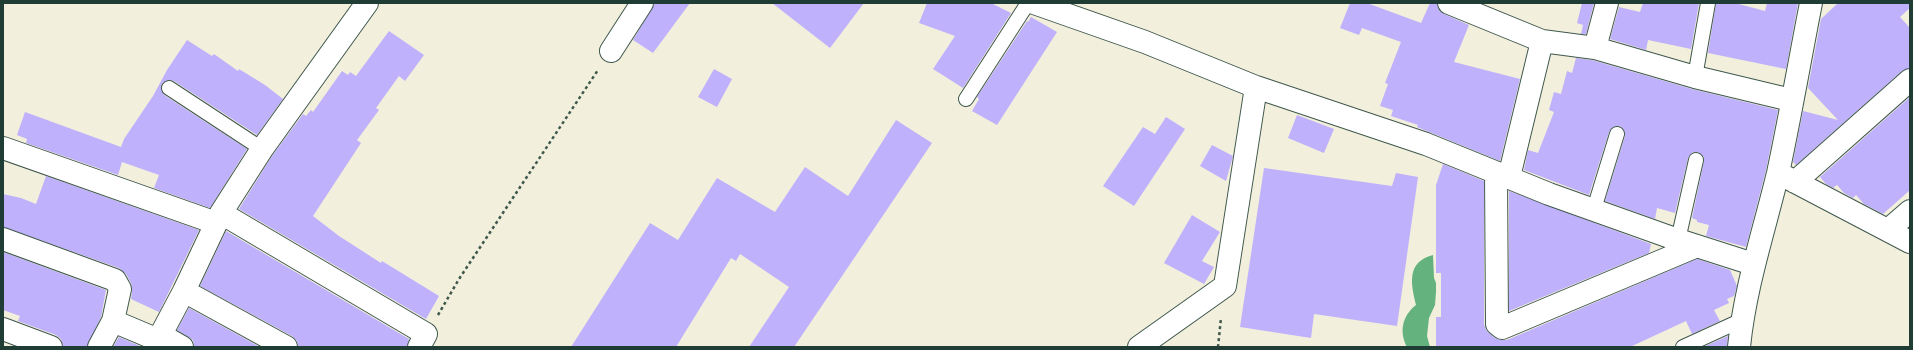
<!DOCTYPE html>
<style>
body{margin:0}
#map{position:relative;width:1913px;height:350px;overflow:hidden;background:#f3efdd;font-family:Sriracha,sans-serif}
canvas{display:block}
.frame{position:absolute;inset:0;border:4px solid #1f3d34;pointer-events:none}
</style>
<div id="map">
<canvas width="1913" height="350"></canvas>
<div class="frame"></div>
</div>
<script>
const context = document.querySelector('canvas').getContext('2d');
context.lineJoin = 'round';
function fillPath(path, color) {
  context.fillStyle = color;
  context.fill(path, 'evenodd');
}
function trace(path, color, width, dash) {
  context.strokeStyle = color;
  context.lineWidth = width;
  context.lineCap = dash ? 'butt' : 'round';
  context.setLineDash(dash || []);
  context.stroke(path);
}
const forest = new Path2D(`
 M 1433,255 L 1434,278 L 1436,283 L 1436,292 L 1435,305 L 1429,318 L 1427,336 L 1430,347 L 1407,347 C 1399,332 1402,316 1416,305 C 1411,284 1406,262 1433,255 Z`);
const building = new Path2D(`
 M 655,3 L 690,3 L 653,53 L 633,40 Z
 M 772,3 L 864,3 L 830,48 Z
 M 927,3 L 991,3 L 1011,13 L 963,88 L 933,69 L 955,36 L 919,23 Z
 M 1350,3 L 1367,3 L 1421,23 L 1430,3 L 1437,3 L 1439,10 L 1444,14 L 1469,25 L 1454,62 L 1520,79 L 1500,161 L 1417,127 L 1418,125 L 1391,116 L 1393,110 L 1380,106 L 1388,84 L 1385,83 L 1401,42 L 1362,28 L 1359,35 L 1340,28 Z
 M 1582,3 L 1594,3 L 1586,34 L 1581,34 L 1583,25 L 1577,23 Z
 M 1643,3 L 1699,3 L 1691,49 L 1648,40 L 1646,50 L 1610,39 L 1619,7 L 1640,12 Z
 M 1716,3 L 1735,3 L 1765,11 L 1767,3 L 1798,3 L 1786,69 L 1708,53 Z
 M 1838,3 L 1910,3 L 1910,8 L 1900,17 L 1910,28 L 1910,68 L 1902,71 L 1796,165 L 1793,162 L 1803,111 L 1838,120 L 1808,88 L 1821,19 Z
 M 1031,17 L 1057,32 L 997,125 L 972,111 L 979,99 L 977,97 L 1027,21 L 1028,22 Z
 M 389,31 L 424,55 L 405,81 L 399,76 L 376,108 L 379,110 L 357,140 L 361,143 L 313,216 L 339,236 L 381,263 L 382,261 L 439,296 L 426,319 L 239,209 L 272,156 L 303,114 L 306,116 L 311,110 L 313,112 L 342,71 L 348,75 L 350,72 L 356,76 Z
 M 187,40 L 212,56 L 214,54 L 238,71 L 239,69 L 265,85 L 283,99 L 257,135 L 174,81 L 169,80 L 162,83 L 161,88 L 164,95 L 247,149 L 210,208 L 154,188 L 159,175 L 122,162 L 118,175 L 26,143 L 27,139 L 17,135 L 25,112 L 121,147 L 124,139 L 153,96 L 167,70 Z
 M 1576,58 L 1592,60 L 1692,89 L 1778,110 L 1766,170 L 1746,247 L 1706,236 L 1709,225 L 1697,222 L 1697,220 L 1692,218 L 1704,161 L 1704,157 L 1698,152 L 1693,152 L 1688,158 L 1675,213 L 1657,208 L 1655,219 L 1605,201 L 1625,136 L 1625,132 L 1620,126 L 1615,126 L 1609,132 L 1589,195 L 1524,170 L 1528,150 L 1538,153 L 1554,112 L 1549,110 L 1554,92 L 1561,94 L 1567,71 L 1572,73 Z
 M 714,69 L 732,79 L 717,107 L 698,97 Z
 M 1910,97 L 1910,190 L 1883,214 L 1864,204 L 1856,195 L 1853,198 L 1844,193 L 1837,185 L 1833,188 L 1826,184 L 1820,177 Z
 M 1297,115 L 1334,129 L 1324,153 L 1288,138 Z
 M 1166,117 L 1185,129 L 1134,206 L 1103,186 L 1143,127 L 1155,134 Z
 M 896,120 L 932,143 L 794,347 L 749,347 L 789,287 L 740,254 L 736,261 L 731,258 L 676,347 L 571,347 L 650,223 L 678,240 L 717,178 L 775,212 L 805,167 L 848,196 Z
 M 1212,145 L 1233,156 L 1226,181 L 1200,166 Z
 M 1443,164 L 1484,181 L 1484,324 L 1486,330 L 1495,338 L 1501,340 L 1507,340 L 1697,259 L 1730,270 L 1737,286 L 1734,296 L 1727,299 L 1729,303 L 1714,310 L 1720,321 L 1692,334 L 1686,321 L 1630,347 L 1436,347 L 1436,317 L 1441,317 L 1441,273 L 1436,273 L 1436,185 Z
 M 1264,168 L 1392,186 L 1396,173 L 1418,177 L 1397,326 L 1314,314 L 1311,338 L 1240,327 Z
 M 46,176 L 199,230 L 159,312 L 131,299 L 132,291 L 131,283 L 126,274 L 119,268 L 3,227 L 3,194 L 21,198 L 36,204 Z
 M 1509,191 L 1651,244 L 1649,253 L 1509,311 Z
 M 1192,215 L 1220,232 L 1202,261 L 1214,267 L 1204,284 L 1164,263 Z
 M 226,231 L 409,339 L 407,347 L 298,347 L 297,341 L 292,336 L 200,286 Z
 M 3,252 L 106,290 L 101,317 L 87,347 L 63,347 L 61,339 L 56,335 L 18,321 L 20,316 L 3,310 Z
 M 189,308 L 260,347 L 194,347 L 193,340 L 177,330 Z
 M 1728,336 L 1727,347 L 1703,347 Z
 M 119,337 L 142,347 L 113,347 Z`);
const path = new Path2D(`
 M 438,315 L 459,279 L 598,70
 M 1218,347 L 1221,318`);
const lane = new Path2D(`
 M 1695,77 L 1708,3
 M 169,88 L 262,149
 M 966,99 L 1028,3
 M 1594,209 L 1617,134
 M 1678,240 L 1696,160
 M 1683,347 L 1742,320`);
const street = new Path2D(`
 M 1034,3 L 1145,42 L 1256,87 L 1426,144 L 1549,194 L 1678,240 L 1753,264
 M 1449,3 L 1542,41 L 1595,48 L 1695,77 L 1791,100
 M 1595,48 L 1607,3
 M 611,51 L 642,3
 M 3,148 L 216,223
 M 1496,173 L 1497,324 L 1502,328 L 1697,246
 M 1784,176 L 1910,242
 M 1509,177 L 1542,41
 M 1795,182 L 1910,80
 M 221,213 L 426,334 L 419,347
 M 1888,230 L 1910,211
 M 3,239 L 115,280 L 120,289 L 113,321 L 99,347
 M 184,291 L 286,347
 M 113,321 L 158,340 L 184,291 L 221,213 L 262,149 L 367,3
 M 3,329 L 51,347
 M 161,335 L 182,347
 M 1139,347 L 1225,286 L 1256,87
 M 1739,347 C 1745,287 1764,231 1778,173 C 1790,117 1800,59 1811,3`);
fillPath(forest, '#64b37e');
fillPath(building, '#bfb1fb');
trace(lane, '#3f584d', 16);
trace(street, '#3f584d', 24);
trace(path, '#3f584d', 2.5, [3, 3]);
trace(lane, '#fff', 14);
trace(street, '#fff', 22);
</script>
